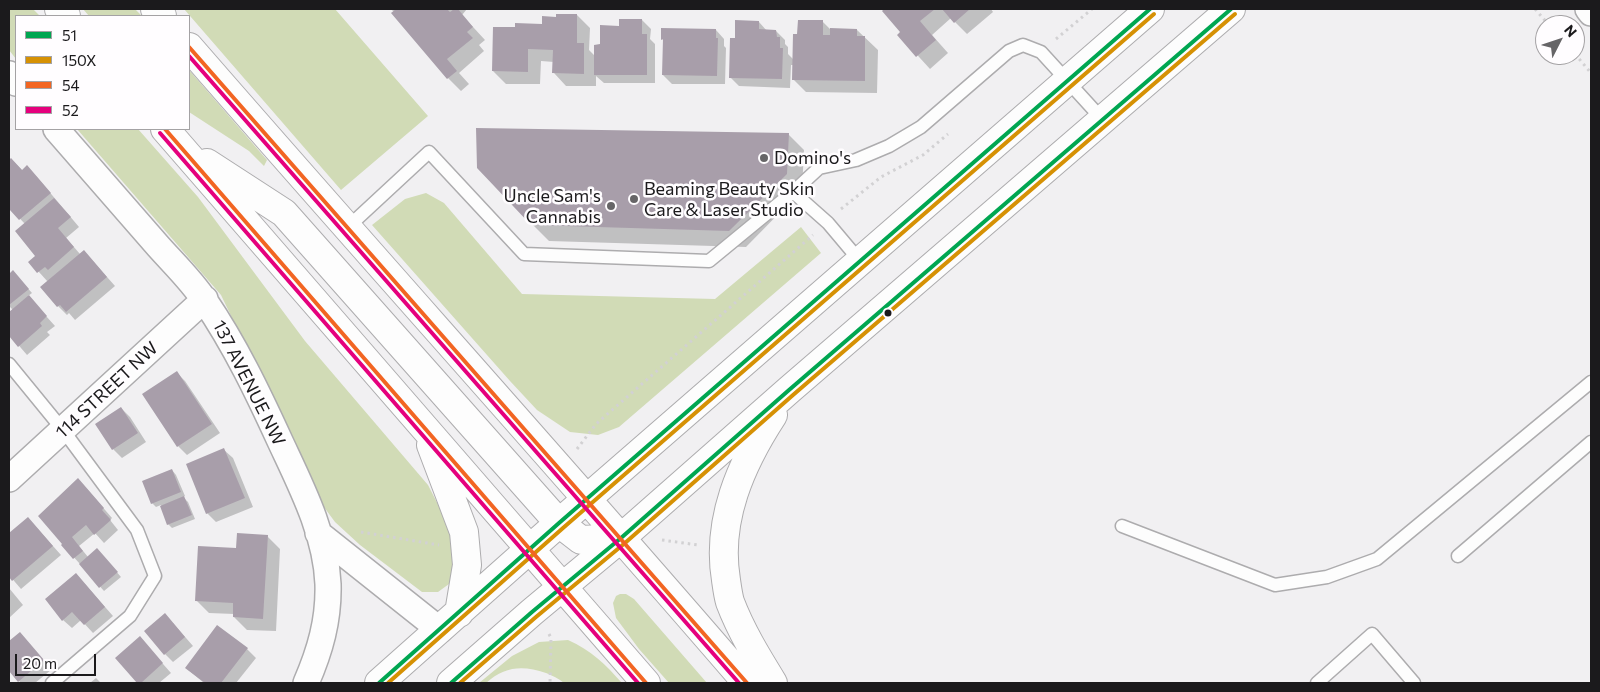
<!DOCTYPE html>
<style>
body{margin:0}
#map{position:relative;width:1600px;height:692px;overflow:hidden;background:#f1f0f2;font-family:Commissioner,sans-serif}
canvas{display:block}
.frame{position:absolute;inset:0;border:10px solid #1b1a1c;pointer-events:none}
.legend{position:absolute;left:15px;top:15px;width:175px;height:115px;box-sizing:border-box;background:#fffdff;border:1px solid #a4a2a4;margin:0;padding:6px 9px;list-style:none;font-size:15px;color:#1b1a1c}
.legend li{display:flex;align-items:center;gap:10px;height:25px}
.legend b{width:25px;border:1px solid #a4a2a4}
.north{position:absolute;left:1535px;top:15px;width:50px;height:50px;box-sizing:border-box;background:#fffdff;border:1px solid #a4a2a4;border-radius:50%;rotate:49deg;font-size:14px;font-weight:700;line-height:20px;text-align:center;color:#1b1a1c}
.north::after{content:'';display:block;margin:auto;width:18px;height:22px;background:#666567;clip-path:polygon(50% 0,100% 100%,50% 72%,0 100%)}
.scale{position:absolute;left:15px;top:654px;width:81px;height:22px;box-sizing:border-box;border:2px solid #1b1a1c;border-top:0;padding-left:6px;font-size:15px;line-height:18px;white-space:nowrap;color:#1b1a1c;-webkit-text-stroke:4px #fffdff;paint-order:stroke}
</style>
<div id="map">
<canvas width="1600" height="692"></canvas>
<div class="frame"></div>
<ul class="legend">
<li><b style="height:6px;background:#00a651"></b>51</li>
<li><b style="height:6px;background:#d69104"></b>150X</li>
<li><b style="height:6px;background:#f26522"></b>54</li>
<li><b style="height:6px;background:#e5007d"></b>52</li>
</ul>
<div class="north">N</div>
<div class="scale">20 m</div>
</div>
<script>
const context = document.querySelector('canvas').getContext('2d');
context.lineJoin = 'round';
function fillPath(path, color) {
  context.fillStyle = color;
  context.fill(path, 'evenodd');
}
function trace(path, color, width, dash) {
  context.strokeStyle = color;
  context.lineWidth = width;
  context.lineCap = dash ? 'butt' : 'round';
  context.setLineDash(dash || []);
  context.stroke(path);
}
function label(font, color, halo, rows, align = 'center') {
  context.font = font + ' Commissioner,sans-serif';
  context.lineWidth = 5;
  context.setLineDash([]);
  context.textBaseline = 'middle';
  context.strokeStyle = halo;
  context.fillStyle = color;
  for (const [text, x, y, turn = 0] of rows) {
    context.save();
    context.translate(x, y);
    context.rotate((+turn || 0) * Math.PI / 180);
    context.textAlign = isNaN(turn) ? turn : align;
    if (halo) context.strokeText(text, 0, 0);
    context.fillText(text, 0, 0);
    context.restore();
  }
}
const green = new Path2D(`
 M 9,9 L 33,9 L 40,16 L 16,16 L 16,59 L 9,50 Z
 M 83,9 L 135,9 L 142,16 L 89,16 Z
 M 184,9 L 335,9 L 428,116 L 341,190 Z
 M 189,70 L 267,160 L 264,166 L 249,151 L 189,112 Z
 M 77,129 L 138,129 L 198,197 L 305,341 L 428,485 L 453,534 L 455,564 L 449,584 L 438,592 L 422,592 L 360,545 L 335,522 L 321,503 L 221,295 Z
 M 426,193 L 444,203 L 522,294 L 715,299 L 801,227 L 821,253 L 619,427 L 598,435 L 570,432 L 537,410 L 510,381 L 372,225 L 405,199 Z
 M 620,594 L 626,594 L 634,599 L 707,683 L 669,683 L 639,649 L 616,618 L 613,603 L 616,596 Z
 M 568,640 C 591,650 606,665 622,683 L 564,683 C 558,678 553,676 546,673 C 523,665 505,666 486,683 L 479,683 L 512,656 L 539,642 Z`);
const shadow = new Path2D(`
 M 391,9 L 467,9 L 462,15 L 485,40 L 479,45 L 484,51 L 459,73 L 469,84 L 461,91 L 448,78 L 393,13 L 394,12 Z
 M 886,9 L 991,9 L 993,12 L 967,34 L 951,18 L 932,35 L 948,53 L 930,69 L 899,35 L 902,32 L 884,11 Z
 M 577,15 L 590,28 L 589,50 L 595,56 L 601,46 L 620,27 L 642,20 L 651,29 L 650,39 L 655,44 L 655,83 L 604,83 L 596,76 L 596,86 L 566,86 L 554,73 L 554,62 L 541,61 L 540,84 L 506,84 L 493,71 L 516,28 L 543,25 L 557,18 Z
 M 822,21 L 831,30 L 857,30 L 878,50 L 877,93 L 806,92 L 793,79 L 794,65 L 791,65 L 790,88 L 739,86 L 730,77 L 736,39 L 759,22 L 767,31 L 776,31 L 785,40 L 785,44 L 788,47 L 788,54 L 794,60 L 798,36 Z
 M 716,30 L 724,39 L 724,46 L 726,48 L 725,84 L 672,84 L 663,75 L 664,41 L 662,39 Z
 M 788,134 L 804,150 L 802,190 L 746,247 L 549,241 L 532,224 Z
 M 11,159 L 23,171 L 36,176 L 79,227 L 66,238 L 80,254 L 92,260 L 115,286 L 75,320 L 69,313 L 67,315 L 58,306 L 48,282 L 30,262 L 37,256 L 25,224 L 9,207 L 9,161 Z
 M 13,272 L 32,293 L 28,296 L 55,326 L 47,332 L 50,335 L 27,355 L 9,334 L 9,314 L 13,310 L 9,306 L 9,275 Z
 M 176,372 L 185,381 L 220,433 L 187,455 L 178,446 Z
 M 121,408 L 130,417 L 146,442 L 122,458 L 113,449 L 97,424 Z
 M 224,450 L 233,458 L 253,507 L 216,522 L 207,513 Z
 M 172,470 L 176,475 L 185,496 L 183,497 L 188,502 L 195,519 L 172,528 L 168,524 L 161,505 L 156,507 L 152,503 Z
 M 87,489 L 112,518 L 110,520 L 118,530 L 104,543 L 95,533 L 79,546 L 88,557 L 101,554 L 121,577 L 104,591 L 63,545 Z
 M 28,518 L 61,555 L 21,589 L 9,575 L 9,535 Z
 M 267,536 L 280,549 L 276,631 L 247,630 L 234,617 L 234,614 L 209,613 L 196,600 L 237,549 Z
 M 84,583 L 113,616 L 93,633 L 81,620 L 72,628 L 63,620 Z
 M 9,588 L 23,605 L 9,618 Z
 M 173,623 L 193,646 L 173,662 L 165,654 Z
 M 20,634 L 51,670 L 35,683 L 21,683 L 9,670 L 9,643 Z
 M 140,638 L 171,673 L 159,683 L 139,683 L 117,658 Z
 M 247,649 L 256,658 L 236,683 L 204,683 L 186,668 Z
 M 96,678 L 101,683 L 90,683 Z`);
const building = new Path2D(`
 M 396,9 L 447,9 L 450,12 L 454,9 L 458,9 L 473,27 L 467,32 L 473,38 L 447,59 L 457,71 L 447,79 L 391,13 Z
 M 884,9 L 935,9 L 920,21 L 936,40 L 916,57 L 897,35 L 900,32 L 882,11 Z
 M 942,9 L 970,9 L 954,23 Z
 M 556,14 L 577,14 L 577,43 L 584,43 L 584,74 L 552,73 L 553,50 L 528,49 L 528,72 L 492,71 L 493,27 L 515,27 L 515,23 L 542,24 L 542,16 L 556,17 Z
 M 619,19 L 642,19 L 642,34 L 647,34 L 647,75 L 594,75 L 594,45 L 600,44 L 600,25 L 619,26 Z
 M 735,20 L 759,21 L 759,29 L 776,30 L 777,37 L 780,37 L 780,48 L 783,48 L 782,79 L 729,78 L 730,38 L 735,38 Z
 M 798,20 L 823,20 L 823,35 L 830,35 L 830,28 L 857,29 L 857,36 L 865,36 L 865,81 L 792,80 L 793,34 L 797,34 Z
 M 661,28 L 716,29 L 716,38 L 718,38 L 717,76 L 662,75 L 663,39 L 661,40 Z
 M 476,128 L 789,133 L 787,174 L 729,231 L 531,225 L 477,168 Z
 M 11,158 L 22,170 L 27,165 L 51,193 L 19,220 L 9,209 L 9,160 Z
 M 54,198 L 71,217 L 58,228 L 74,247 L 48,270 L 45,267 L 37,273 L 28,262 L 35,256 L 15,231 Z
 M 84,250 L 107,277 L 66,312 L 60,305 L 57,307 L 40,287 Z
 M 13,270 L 29,289 L 9,305 L 9,274 Z
 M 29,295 L 47,316 L 40,323 L 42,326 L 18,347 L 9,336 L 9,312 Z
 M 177,371 L 212,424 L 177,447 L 142,394 Z
 M 121,407 L 138,433 L 112,450 L 95,424 Z
 M 224,448 L 245,498 L 206,514 L 186,464 Z
 M 172,469 L 181,492 L 151,504 L 142,481 Z
 M 78,478 L 104,508 L 102,510 L 111,520 L 94,535 L 86,525 L 72,537 L 83,551 L 73,559 L 61,545 L 62,544 L 38,516 Z
 M 184,496 L 192,515 L 167,525 L 160,506 Z
 M 28,517 L 53,546 L 12,581 L 9,577 L 9,533 Z
 M 237,533 L 268,535 L 263,619 L 233,617 L 233,603 L 195,601 L 198,546 L 236,548 Z
 M 97,548 L 118,572 L 99,588 L 79,564 Z
 M 76,573 L 105,607 L 84,625 L 72,612 L 62,621 L 45,599 Z
 M 165,613 L 185,637 L 164,655 L 144,631 Z
 M 217,625 L 248,648 L 221,683 L 205,683 L 185,668 Z
 M 20,632 L 44,660 L 18,682 L 9,671 L 9,641 Z
 M 140,636 L 163,663 L 141,683 L 137,683 L 115,658 Z`);
const path = new Path2D(`
 M 1535,9 L 1549,25
 M 1056,39 L 1092,9
 M 1575,54 L 1591,73
 M 841,209 L 881,177 L 923,155 L 948,134
 M 577,449 L 596,424 L 813,235
 M 361,532 L 439,545
 M 662,540 L 698,545
 M 549,634 L 551,638 L 550,683`);
const lane = new Path2D(`
 M 793,192 L 819,168 L 856,160 L 889,146 L 921,127 L 1009,51 L 1023,45 L 1041,52 L 1103,120
 M 347,228 L 429,152 L 524,254 L 709,261 L 793,192 L 828,223 L 860,261
 M 9,364 L 63,430 L 137,530 L 155,576 L 130,616 L 52,683
 M 1122,526 L 1275,585 L 1327,577 L 1377,559 L 1591,382
 M 1458,556 L 1591,442
 M 1317,683 L 1372,634 L 1414,683`);
const street = new Path2D(`
 M 1588,9 L 1591,13
 M 9,74 L 16,83
 M 56,129 C 90,168 124,207 158,246 C 174,264 192,281 205,301 C 235,345 258,393 280,441 C 301,486 326,534 328,584 C 329,620 320,651 306,683
 M 9,479 L 205,299
 M 318,533 L 440,630`);
const secondary = new Path2D(`
 M 59,9 L 66,16
 M 155,9 L 162,16
 M 189,47 C 374,260 563,469 747,683
 M 165,129 L 646,683
 M 207,163 L 284,213 L 559,523 L 581,540 L 621,538
 M 431,445 L 464,532 L 467,565 L 459,613
 M 379,683 L 559,523 L 1150,9
 M 451,683 L 532,612 L 621,538 L 789,390 L 1231,9
 M 773,683 C 757,657 741,631 730,602 C 728,595 727,587 726,580 C 716,520 741,464 773,415`);
const bus1 = new Path2D(`
 M 379,683 L 559,523 L 1150,9
 M 451,683 L 532,612 L 621,538 L 789,390 L 1231,9`);
const bus2 = new Path2D(`
 M 388,683 L 563,528 L 1154,14
 M 460,683 L 536,617 L 625,543 L 793,395 L 1235,14`);
const bus3 = new Path2D(`
 M 189,47 L 747,683
 M 165,129 L 646,683`);
const bus4 = new Path2D(`
 M 189,56 L 739,683
 M 160,133 L 638,683`);
const markers = [
 [764,158,5,"#666567"],
 [634,199,5,"#666567"],
 [611,206,5,"#666567"],
 [888,313,4.5,"#1b1a1c"]
];
const poiNames = [
 ["Domino's",774,158],
 ["Beaming Beauty Skin",644,189],
 ["Care & Laser Studio",644,210],
 ["Uncle Sam's",601,196,"right"],
 ["Cannabis",601,217,"right"]
];
const streetNames = [
 ["137 AVENUE NW",249,383,63],
 ["114 STREET NW",107,390,-43]
];
fillPath(green, '#d1dbb6');
fillPath(shadow, '#0003');
fillPath(building, '#a89eaa');
trace(lane, '#adacae', 15);
trace(street, '#adacae', 28);
trace(secondary, '#adacae', 30);
trace(path, '#d2d1d3', 3, [2.5, 4]);
trace(lane, '#fdfdfd', 12);
trace(street, '#fdfdfd', 25);
trace(secondary, '#fdfdfd', 28);
trace(bus1, '#00a651', 4);
trace(bus2, '#d69104', 4);
trace(bus3, '#f26522', 4);
trace(bus4, '#e5007d', 4);
for (const [x, y, r, color] of markers) {
  const dot = new Path2D();
  dot.arc(x, y, r, 0, 2 * Math.PI);
  context.fillStyle = color;
  context.fill(dot);
  trace(dot, '#fffdff', 2);
}
label('18px', '#1b1a1c', '#fffdff', poiNames, 'left');
label('18px', '#1b1a1c', '#fffdff', streetNames);
</script>
